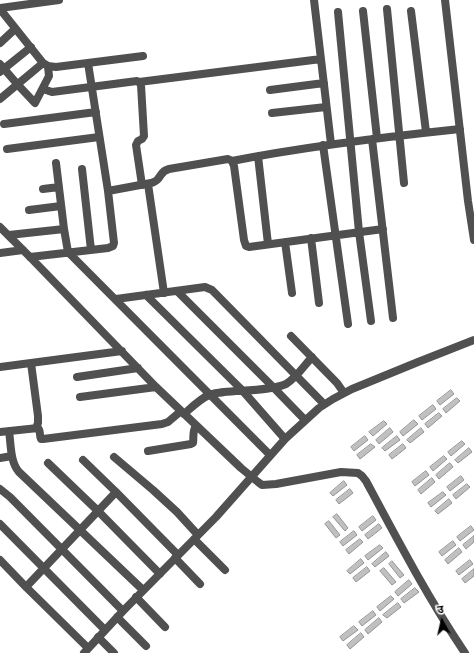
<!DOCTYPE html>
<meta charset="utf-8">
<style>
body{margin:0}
#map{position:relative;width:474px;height:653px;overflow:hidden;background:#fff;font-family:"Archivo Narrow","Noto Sans Devanagari",sans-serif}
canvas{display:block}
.north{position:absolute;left:422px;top:601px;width:40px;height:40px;-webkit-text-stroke:3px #fff;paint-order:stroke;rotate:352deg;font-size:11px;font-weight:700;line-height:16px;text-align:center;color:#000}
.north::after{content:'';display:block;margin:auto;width:14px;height:18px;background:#000;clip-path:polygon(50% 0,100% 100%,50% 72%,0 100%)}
</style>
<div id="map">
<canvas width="474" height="653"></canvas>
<div class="north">उ</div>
</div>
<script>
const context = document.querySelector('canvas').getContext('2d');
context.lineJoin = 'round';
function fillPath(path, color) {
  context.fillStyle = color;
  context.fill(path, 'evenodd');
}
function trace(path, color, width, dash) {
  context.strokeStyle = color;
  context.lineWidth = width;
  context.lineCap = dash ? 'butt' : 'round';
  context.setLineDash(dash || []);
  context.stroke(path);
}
const building = new Path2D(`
 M 451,390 L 454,394 L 440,405 L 437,401 Z
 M 457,398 L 460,401 L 446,413 L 443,409 Z
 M 433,405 L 436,409 L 422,420 L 419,416 Z
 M 439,413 L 442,416 L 428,428 L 425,424 Z
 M 414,420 L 418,424 L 403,436 L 400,432 Z
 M 384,421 L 387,424 L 373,436 L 369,432 Z
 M 390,428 L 393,432 L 379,444 L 376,440 Z
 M 421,428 L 424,432 L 410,443 L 407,440 Z
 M 365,436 L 368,440 L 354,451 L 351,447 Z
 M 397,436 L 400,440 L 385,451 L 382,448 Z
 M 462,441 L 465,444 L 451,456 L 448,452 Z
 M 371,444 L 375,447 L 360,459 L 357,455 Z
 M 403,444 L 406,448 L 392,459 L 389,455 Z
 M 469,448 L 472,452 L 458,463 L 455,460 Z
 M 444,456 L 447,459 L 433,471 L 430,467 Z
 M 450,463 L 453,467 L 439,479 L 436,475 Z
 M 426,471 L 429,475 L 415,486 L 412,482 Z
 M 461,476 L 464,480 L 450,491 L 447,487 Z
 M 432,478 L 435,482 L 421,494 L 418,490 Z
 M 344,481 L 347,485 L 333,496 L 330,493 Z
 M 467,484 L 470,487 L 456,499 L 453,495 Z
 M 350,489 L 353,493 L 339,504 L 336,500 Z
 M 443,492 L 446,495 L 431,507 L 428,503 Z
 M 449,499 L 452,503 L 438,514 L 435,511 Z
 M 337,514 L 348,528 L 345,531 L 333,517 Z
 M 373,516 L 376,520 L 362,531 L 359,527 Z
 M 329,521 L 340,535 L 336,538 L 325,524 Z
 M 379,524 L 382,528 L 368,539 L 365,535 Z
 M 471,526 L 474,530 L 460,541 L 457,537 Z
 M 354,531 L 357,535 L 343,546 L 340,542 Z
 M 474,536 L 474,542 L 466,549 L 463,545 Z
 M 360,539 L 363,542 L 349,554 L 346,550 Z
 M 453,541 L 456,545 L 442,556 L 439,552 Z
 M 380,545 L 383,548 L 368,560 L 365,556 Z
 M 459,548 L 462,552 L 448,564 L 445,560 Z
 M 386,552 L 389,556 L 375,567 L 372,564 Z
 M 361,559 L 364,563 L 350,574 L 347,571 Z
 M 470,560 L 473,564 L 459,575 L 456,571 Z
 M 392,561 L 404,575 L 400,578 L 389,564 Z
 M 367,567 L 370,571 L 356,582 L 353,578 Z
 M 384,568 L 396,582 L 392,585 L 380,571 Z
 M 474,569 L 474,576 L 465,583 L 462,579 Z
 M 409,580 L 412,584 L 398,596 L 395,592 Z
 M 415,588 L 419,592 L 404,603 L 401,599 Z
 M 391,596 L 394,599 L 380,611 L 377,607 Z
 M 398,603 L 401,607 L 387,618 L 383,615 Z
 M 373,611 L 376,615 L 362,626 L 359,622 Z
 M 379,618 L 382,622 L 368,634 L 365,630 Z
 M 354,626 L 358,630 L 343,641 L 340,637 Z
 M 361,633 L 364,637 L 350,649 L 347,645 Z`);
const minor = new Path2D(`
 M 314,0 L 331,144
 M 445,0 L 468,201 L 474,240
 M 0,8 L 59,0
 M 0,9 L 43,63 L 48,66 L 56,67 L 143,56
 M 387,9 L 404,183
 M 363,11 L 377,138
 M 411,11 L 426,132
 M 338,12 L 359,232 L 371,321
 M 0,43 L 15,29
 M 0,64 L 18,85 L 35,103 L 49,76 L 48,66
 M 0,72 L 31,47
 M 139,82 L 321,59
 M 43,89 L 52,92 L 137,81 L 139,82 L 141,85 L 144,136 L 142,139 L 138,141 L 136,145 L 142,185
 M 270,90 L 324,83
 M 0,99 L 43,63
 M 272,113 L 326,107
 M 4,124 L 96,112
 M 372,139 L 393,318
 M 323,145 L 348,324
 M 7,149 L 99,137
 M 258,156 L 268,244
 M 232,161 C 308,146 384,137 460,129
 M 56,163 L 64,229 L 68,252 L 270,455
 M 82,169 L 91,250
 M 148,184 L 164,293
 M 43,189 L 59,187
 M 108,191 L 151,183 C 152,183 156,181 157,180 C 162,175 161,171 169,169 L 228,159 L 232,161 L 234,166 L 244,240 L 246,246 L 249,247 L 383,229
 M 29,210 L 61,206
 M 0,227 L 30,257 L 156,387 L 241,468 L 258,482 L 262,485 L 276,484 L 341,472 L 358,473 L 362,476 L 366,481 C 397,539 428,598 465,653
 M 9,235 L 64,229
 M 311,238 L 319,303
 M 285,242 L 292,293
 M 0,253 L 23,250
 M 30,257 L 108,248 L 113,246 L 114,243 L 108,191 L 88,63
 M 177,291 L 273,387 L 305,420
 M 146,295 L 242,390 L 285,439
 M 116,299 L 205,287 L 212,290 L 324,404
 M 291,336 L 337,383 L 344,393
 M 31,363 L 38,416 L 38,423 L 36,428
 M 0,367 L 122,351
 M 77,377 L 138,368
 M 80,397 L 156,387
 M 184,414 C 192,407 200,399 209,395 C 213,393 219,393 224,392 C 243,390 269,391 286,384 C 296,378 304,366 312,357
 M 9,431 C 11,444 10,462 19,472 L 143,590
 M 0,432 L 38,428 C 41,431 39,435 41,439 L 43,439 L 162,424 L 168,422 L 181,411
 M 148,451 L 191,444 L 193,443 C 194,436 192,433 196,425
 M 114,457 L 153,490 L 177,512 L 198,535
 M 0,458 L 12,456
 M 83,460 L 116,492 L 178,555
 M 48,463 L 98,511 L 160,574
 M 0,489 L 10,497 L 123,611
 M 0,524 L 105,630
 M 194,539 L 225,570
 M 175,558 L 200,584
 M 0,560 L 26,587 L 88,648
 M 26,587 L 116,492
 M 136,597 L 165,627
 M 117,617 L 146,646
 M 98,637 L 114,653
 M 84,653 L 123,611 L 216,517 L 285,439 L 319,408 L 333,399 L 352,389 L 418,362 L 474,340`);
fillPath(building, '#c0c0c0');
trace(building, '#949494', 1);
trace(minor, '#505050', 8);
</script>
